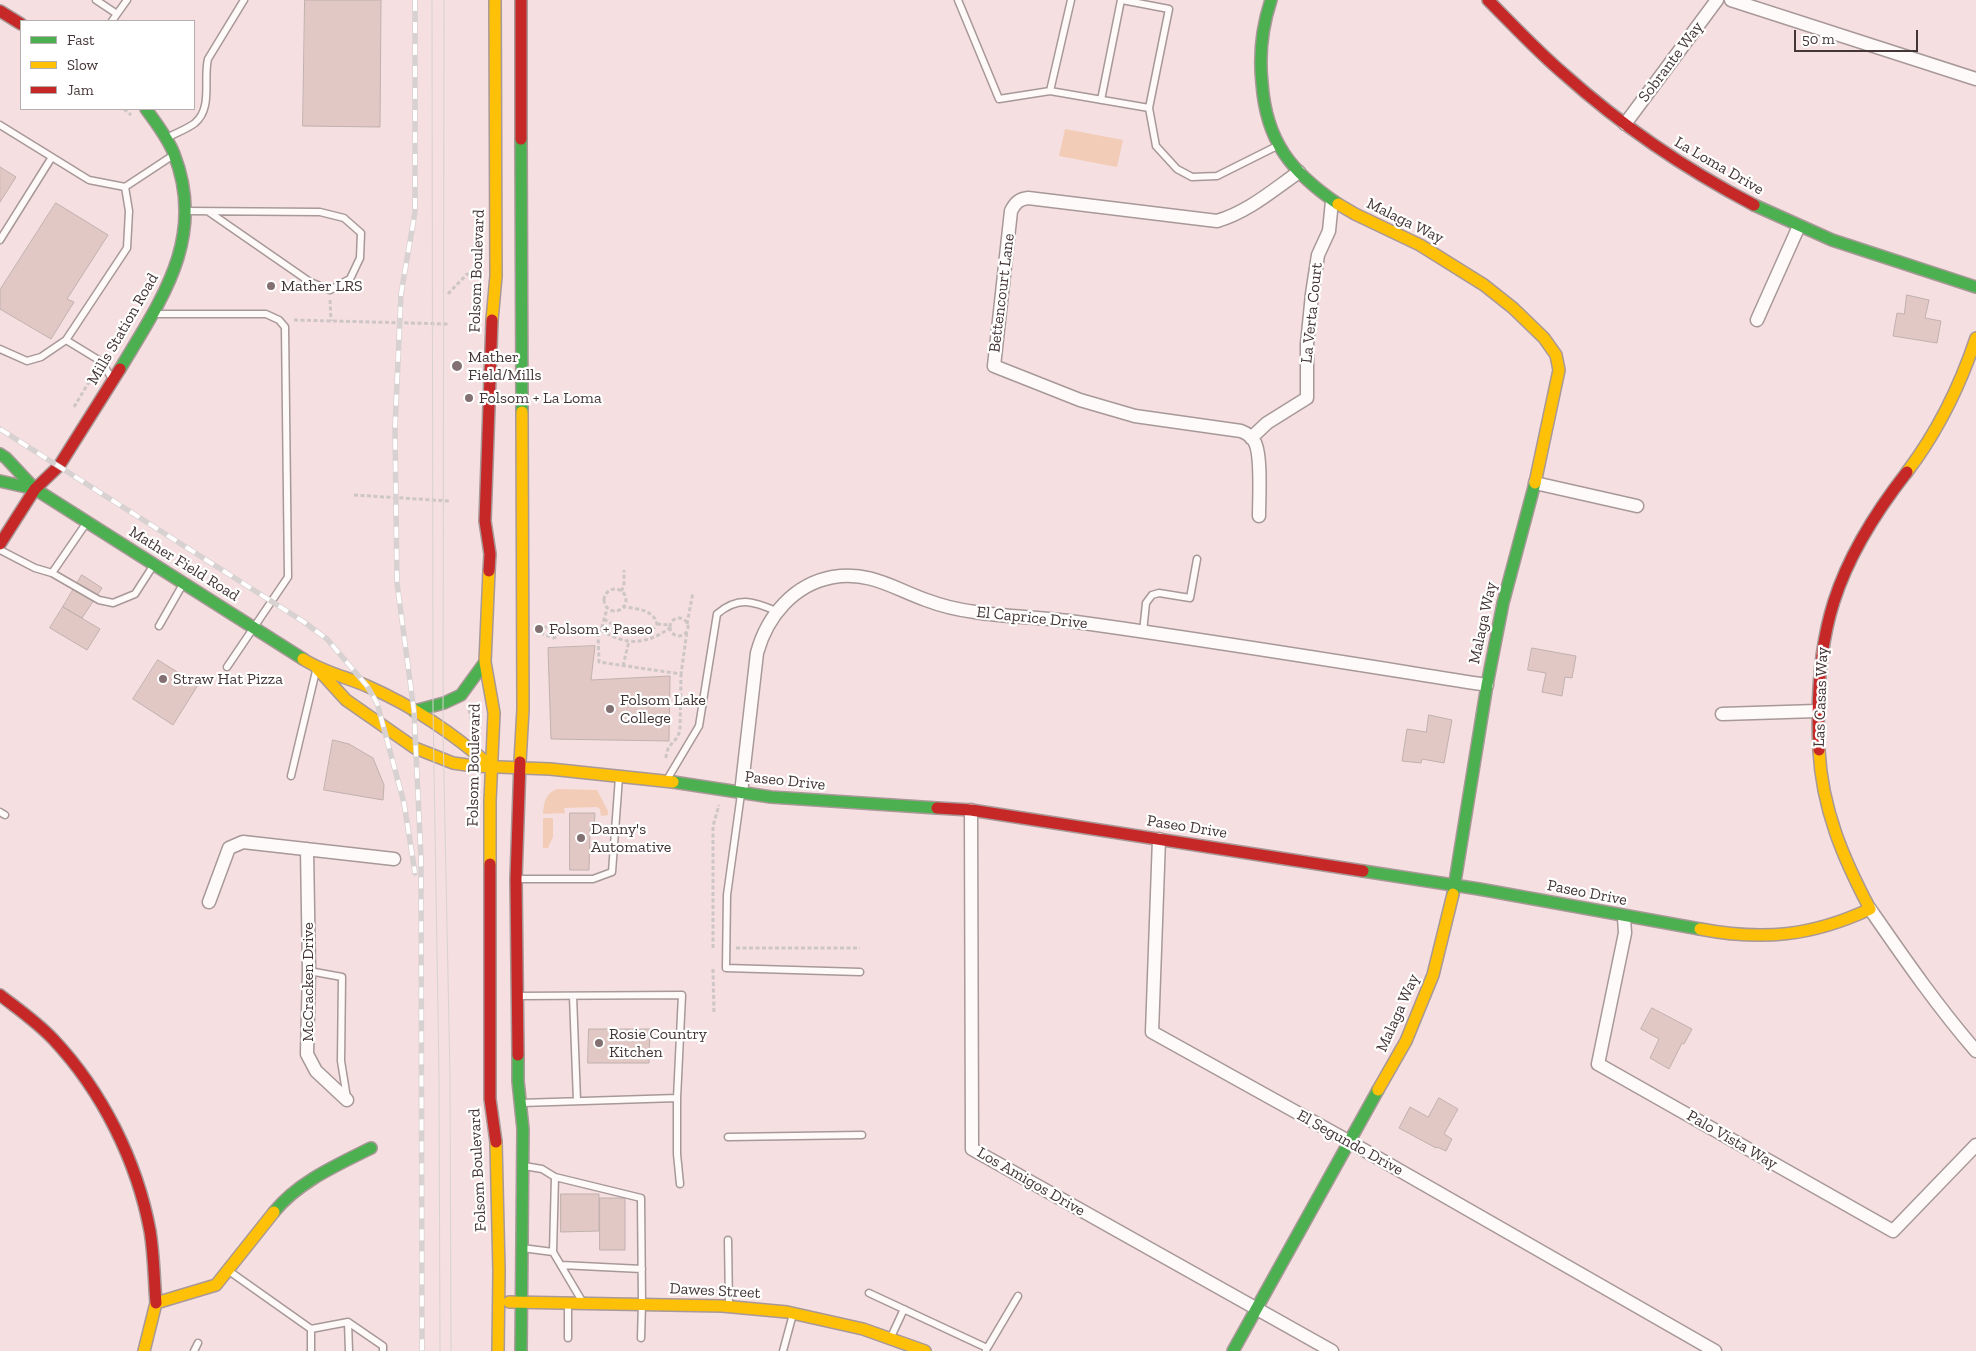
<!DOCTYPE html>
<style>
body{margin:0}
#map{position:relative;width:1976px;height:1351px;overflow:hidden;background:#f5dfe0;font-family:"Zilla Slab",serif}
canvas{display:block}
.legend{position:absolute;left:20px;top:20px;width:175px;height:90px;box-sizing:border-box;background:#fff;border:1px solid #b4aeaf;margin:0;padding:6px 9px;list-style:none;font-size:15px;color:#443536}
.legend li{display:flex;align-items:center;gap:10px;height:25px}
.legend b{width:25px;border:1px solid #b4aeaf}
.scale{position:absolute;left:1794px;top:30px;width:124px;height:22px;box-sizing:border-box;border:2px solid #443536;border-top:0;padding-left:6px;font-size:15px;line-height:18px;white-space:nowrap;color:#443536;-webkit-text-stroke:4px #fff;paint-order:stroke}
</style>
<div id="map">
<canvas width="1976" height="1351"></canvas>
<ul class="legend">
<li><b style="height:6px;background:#4caf50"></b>Fast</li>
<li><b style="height:6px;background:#ffc107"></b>Slow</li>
<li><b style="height:6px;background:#c62828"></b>Jam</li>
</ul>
<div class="scale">50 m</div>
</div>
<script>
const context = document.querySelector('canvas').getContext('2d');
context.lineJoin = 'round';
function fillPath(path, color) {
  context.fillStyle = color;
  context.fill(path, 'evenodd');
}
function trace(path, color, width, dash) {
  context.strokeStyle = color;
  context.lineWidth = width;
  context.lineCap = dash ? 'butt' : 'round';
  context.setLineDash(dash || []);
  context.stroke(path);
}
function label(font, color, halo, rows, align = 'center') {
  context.font = font + ' "Zilla Slab",serif';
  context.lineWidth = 4.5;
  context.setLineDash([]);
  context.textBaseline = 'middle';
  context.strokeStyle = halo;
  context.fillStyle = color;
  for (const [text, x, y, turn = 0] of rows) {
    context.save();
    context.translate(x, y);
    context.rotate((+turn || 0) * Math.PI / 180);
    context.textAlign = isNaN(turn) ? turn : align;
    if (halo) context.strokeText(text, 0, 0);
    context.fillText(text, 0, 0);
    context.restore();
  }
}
const green = new Path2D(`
 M 1065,129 L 1123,140 L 1117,167 L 1059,156 Z
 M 557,789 L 597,790 L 608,811 L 608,815 L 601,816 L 600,809 L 597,807 L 564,808 L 565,813 L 543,814 C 544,802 545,794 557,789 Z
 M 543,818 L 553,818 L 553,837 L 548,848 L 543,848 Z`);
const building = new Path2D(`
 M 305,0 L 381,0 L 380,127 L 303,126 Z
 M 0,167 L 16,177 L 0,202 Z
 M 56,203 L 108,235 L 67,299 L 74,302 L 51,339 L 0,309 L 0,290 Z
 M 1907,295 L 1929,300 L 1925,318 L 1941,321 L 1937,343 L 1893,336 L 1897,313 L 1904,314 Z
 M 82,575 L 102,588 L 82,618 L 63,607 Z
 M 63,607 L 100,629 L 87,650 L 50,628 Z
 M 595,646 L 591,680 L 670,676 L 669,741 L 551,739 L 548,648 Z
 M 1532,648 L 1576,656 L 1572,678 L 1565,677 L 1562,696 L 1542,692 L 1546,673 L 1528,670 Z
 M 158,660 L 198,685 L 173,725 L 133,699 Z
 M 1429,715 L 1452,720 L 1444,763 L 1422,759 L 1421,763 L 1402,761 L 1407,729 L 1426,732 Z
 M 333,740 L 349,744 L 373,758 L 384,785 L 383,800 L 324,790 Z
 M 570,813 L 595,813 L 594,829 L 590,829 L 589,870 L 570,870 Z
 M 1652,1008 L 1692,1029 L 1684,1044 L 1682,1043 L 1669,1069 L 1650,1058 L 1659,1039 L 1641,1029 Z
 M 589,1029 L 650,1029 L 649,1063 L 588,1063 Z
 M 1439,1098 L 1458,1109 L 1444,1134 L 1452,1139 L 1446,1151 L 1437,1147 L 1436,1148 L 1399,1128 L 1410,1107 L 1428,1117 Z
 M 561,1194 L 599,1194 L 599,1231 L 561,1232 Z
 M 600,1198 L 625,1198 L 625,1250 L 600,1250 Z`);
const path = new Path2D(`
 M 124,109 L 131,115
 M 448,294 L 467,274 L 478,276
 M 330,300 L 331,321
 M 294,320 L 448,324
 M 74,407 L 95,372
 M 354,495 L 449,501
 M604 600a11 11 0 1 1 22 0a11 11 0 1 1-22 0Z
 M 621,591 L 624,586 L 624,570
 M670 627a9 9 0 1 1 18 0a9 9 0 1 1-18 0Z
 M 604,619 C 619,629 644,644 657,624 C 654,610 636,608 623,607
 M 657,624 L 670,625
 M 687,624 L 693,592
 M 543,628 L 553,625 L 559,631 L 558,636 L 554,638 L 543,634
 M 601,630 C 627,646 645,645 670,628
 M 559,631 L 598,633 L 601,630 L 607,609
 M 598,633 L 599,662 L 681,674 L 687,631
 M 623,666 L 629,641
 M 469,710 L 473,725
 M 666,758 C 667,742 676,745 680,730 L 681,674
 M 713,948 L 713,826 L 719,805
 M 736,948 L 860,948
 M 713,969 L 714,1014`);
const lane = new Path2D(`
 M 96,0 L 117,14 L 127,0
 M 958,0 L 999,99 L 1050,91 L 1149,108
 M 1122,0 L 1169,9 L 1149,108 L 1156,146 L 1177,169 L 1192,177 L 1217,176 L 1279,145
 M 112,21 L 117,14
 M 1050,91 L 1071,0
 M 1101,100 L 1121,0
 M 0,125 L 89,180 L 125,187
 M 167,138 C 176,133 187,129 195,123 C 213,108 203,79 208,59 L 244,0
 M 186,211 L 320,212 L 344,218 L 361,233 L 360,258 L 350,279 L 330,290 L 310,282 L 209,212
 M 0,240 L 52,157
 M 156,314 L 266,314 L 279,320 L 285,327 L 288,577 L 227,667
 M 0,349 L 27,361 L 41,357 L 66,340
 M 112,379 L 102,362 L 66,340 L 127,248 L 129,211 L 125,187 L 172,156
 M 0,550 L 35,568 L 52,573 L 99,600 L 113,603 L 135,594 L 153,566
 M 52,573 L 87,522
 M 159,626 L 183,584
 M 1143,632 L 1146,603 L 1152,595 L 1159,593 L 1190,598 L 1197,559
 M 291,776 L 316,671
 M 668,778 L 699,726 L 717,614 C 738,596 753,601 776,611
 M 741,794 L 727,895 L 726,968 L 860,972
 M 0,812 L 5,815
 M 518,879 L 593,879 L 612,872 L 619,777
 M 309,971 L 342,977 L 341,1061 L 347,1098
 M 518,996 L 682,995 L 677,1098 L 521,1103
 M 573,996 L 577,1101
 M 677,1098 L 677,1154 L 680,1184
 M 728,1137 L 862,1135
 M 524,1166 L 542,1169 L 555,1177 L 553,1252 L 582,1301
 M 555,1177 L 641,1198 L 642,1304 L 641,1338
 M 728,1240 L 729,1306
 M 522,1248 L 553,1252
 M 561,1265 L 642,1269
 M 229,1271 L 311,1329 L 348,1322 L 383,1346 L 383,1351
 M 869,1293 L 987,1348
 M 348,1322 L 349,1351
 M 891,1337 L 904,1309
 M 568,1338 L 568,1304
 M 986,1350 L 1018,1296
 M 194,1351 L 198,1343
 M 311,1351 L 311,1329
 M 783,1351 L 793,1314`);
const street = new Path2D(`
 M 1731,0 L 1976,79
 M 1625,124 L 1717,0
 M 1757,320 L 1799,226
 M 1251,438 L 1267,423 L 1307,398 L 1307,344 L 1312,294 L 1318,255 L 1329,231 L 1332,201
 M 1535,483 L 1637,506
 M 1259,516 C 1259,500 1262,452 1254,441 C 1251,436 1246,433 1241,431 L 1135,416 L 1080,400 L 994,366 L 1011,211 C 1015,203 1019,199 1028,198 L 1217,221 C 1248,212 1273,190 1299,172
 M 1722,714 L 1817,711
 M 741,793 L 757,653 C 767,616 794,584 833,577 C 870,571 893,588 926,600 C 942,606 959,610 975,612 C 1006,617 1038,617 1069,621 C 1208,640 1348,663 1487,685
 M 971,810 L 972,1149 L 1332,1351
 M 1159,839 L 1152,1032 L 1350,1142 L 1715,1351
 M 307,849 L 309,971 L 307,1054 L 316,1071 L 347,1100
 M 209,902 L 229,848 L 243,842 L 394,859
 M 1870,909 C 1904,958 1937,1006 1976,1051
 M 1624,917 L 1625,933 L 1598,1064 L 1893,1231 L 1976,1145`);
const fast = new Path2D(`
 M 1271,0 C 1262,27 1259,55 1262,83 C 1266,141 1291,172 1338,204
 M 521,139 L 522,412
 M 1754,205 L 1832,240 L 1976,287
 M 120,369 C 161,300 207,238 174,154 C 168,138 156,123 146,109
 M 0,454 L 6,458 L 35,489 L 303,659
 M 0,481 L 35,489
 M 414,711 L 444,703 L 461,695 L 485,662
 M 673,782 L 771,797 L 937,808
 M 1363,871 L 1479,889 L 1700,929
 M 1453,894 L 1487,685 L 1503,603 L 1535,483
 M 518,1055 L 518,1081 L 523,1129 L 521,1351
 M 274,1212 C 298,1182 337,1165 371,1148
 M 1233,1351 L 1378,1090`);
const slow = new Path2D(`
 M 1338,204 L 1355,214 L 1420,245 L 1484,285 L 1513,308 L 1544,338 L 1556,355 L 1559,370 L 1535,483
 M 492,320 L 496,276 L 495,0
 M 1907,472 C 1938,431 1960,386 1976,338
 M 489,571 L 485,662 L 494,713 L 490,801 L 490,864
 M 303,659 C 323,672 346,677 367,686 C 415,707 452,733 492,767
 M 316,667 L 346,700 L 415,748 L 453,763 L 474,766 L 550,769 L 673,782
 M 520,762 L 523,709 L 522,412
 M 1700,929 C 1763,941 1812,936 1870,909 C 1843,858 1822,809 1819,750
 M 1378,1090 L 1406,1041 L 1433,975 L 1453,894
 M 496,1142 L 499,1271 L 498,1351
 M 509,1302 L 722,1306 L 787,1312 L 863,1329 L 925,1351
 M 144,1351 L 156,1303 L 216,1285 L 274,1212`);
const jam = new Path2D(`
 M 521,0 L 521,139
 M 1488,0 C 1513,25 1537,51 1564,74 C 1622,126 1685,169 1754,205
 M 0,11 L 21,24
 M 0,544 L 35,489 L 59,466 L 120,369
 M 489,571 L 490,554 L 485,521 L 492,320
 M 1819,750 C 1813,634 1835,564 1907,472
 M 937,808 L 971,810 L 1363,871
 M 490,864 L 490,1099 L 496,1142
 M 0,995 C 18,1009 37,1022 53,1039 C 102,1091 137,1161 150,1231 C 154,1255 154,1279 156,1303
 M 518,1055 L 516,879 L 520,762`);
const tram = new Path2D(`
 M 432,0 L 433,706 L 439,1076 L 440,1351
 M 444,0 L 443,728 L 450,1076 L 451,1351`);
const rail = new Path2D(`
 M 415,0 L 415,212 L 401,294 L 395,428 L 397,583 L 414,711 L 421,858 L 422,1351
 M 0,429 L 304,622 L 327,639 L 367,686 L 377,703 L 404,803 L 415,873`);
const markers = [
 [271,286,5,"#827072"],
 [457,366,6,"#827072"],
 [469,398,5,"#827072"],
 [539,629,5,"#827072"],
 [163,679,5,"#827072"],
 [610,709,5,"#827072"],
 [581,838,5,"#827072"],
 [599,1043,5,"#827072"]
];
const streetNames = [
 ["Sobrante Way",1671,62,-53],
 ["La Loma Drive",1719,166,30],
 ["Malaga Way",1405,221,26],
 ["Folsom Boulevard",477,271,-88],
 ["Bettencourt Lane",1002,293,-83],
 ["La Verta Court",1312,313,-84],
 ["Mills Station Road",123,329,-60],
 ["Mather Field Road",184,564,32],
 ["El Caprice Drive",1032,618,6],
 ["Malaga Way",1483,623,-78],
 ["Las Casas Way",1821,697,-88],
 ["Folsom Boulevard",474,765,-89],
 ["Paseo Drive",785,781,6],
 ["Paseo Drive",1187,827,9],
 ["Paseo Drive",1587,893,11],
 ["McCracken Drive",308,982,-90],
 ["Malaga Way",1398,1013,-66],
 ["Palo Vista Way",1732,1140,30],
 ["El Segundo Drive",1350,1143,29],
 ["Folsom Boulevard",478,1170,-93],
 ["Los Amigos Drive",1031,1182,30],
 ["Dawes Street",715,1291,3]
];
const poiNames = [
 ["Mather LRS",281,286],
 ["Mather",468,357],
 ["Field/Mills",468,375],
 ["Folsom + La Loma",479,398],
 ["Folsom + Paseo",549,629],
 ["Straw Hat Pizza",173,679],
 ["Folsom Lake",620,700],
 ["College",620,718],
 ["Danny's",591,829],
 ["Automative",591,847],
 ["Rosie Country",609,1034],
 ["Kitchen",609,1052]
];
fillPath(green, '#f2ccb6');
fillPath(building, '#e1c8c4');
trace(building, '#c0b0ae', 1);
trace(lane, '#a89898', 9);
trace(street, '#a89898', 15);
trace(fast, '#a89898', 14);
trace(slow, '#a89898', 14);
trace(jam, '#a89898', 14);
trace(path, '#cec6c6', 3, [4, 2.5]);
trace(lane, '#fefafa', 6);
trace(street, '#fefafa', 12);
trace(fast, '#4caf50', 11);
trace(slow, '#ffc107', 11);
trace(jam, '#c62828', 11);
trace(tram, '#d8d1d2', 1);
trace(rail, '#d8d1d2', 5.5);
trace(rail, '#fff', 4, [11]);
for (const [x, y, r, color] of markers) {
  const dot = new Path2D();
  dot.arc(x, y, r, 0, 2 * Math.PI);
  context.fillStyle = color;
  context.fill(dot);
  trace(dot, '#fff', 2);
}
label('16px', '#443536', '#fff', streetNames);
label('16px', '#443536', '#fff', poiNames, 'left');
</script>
